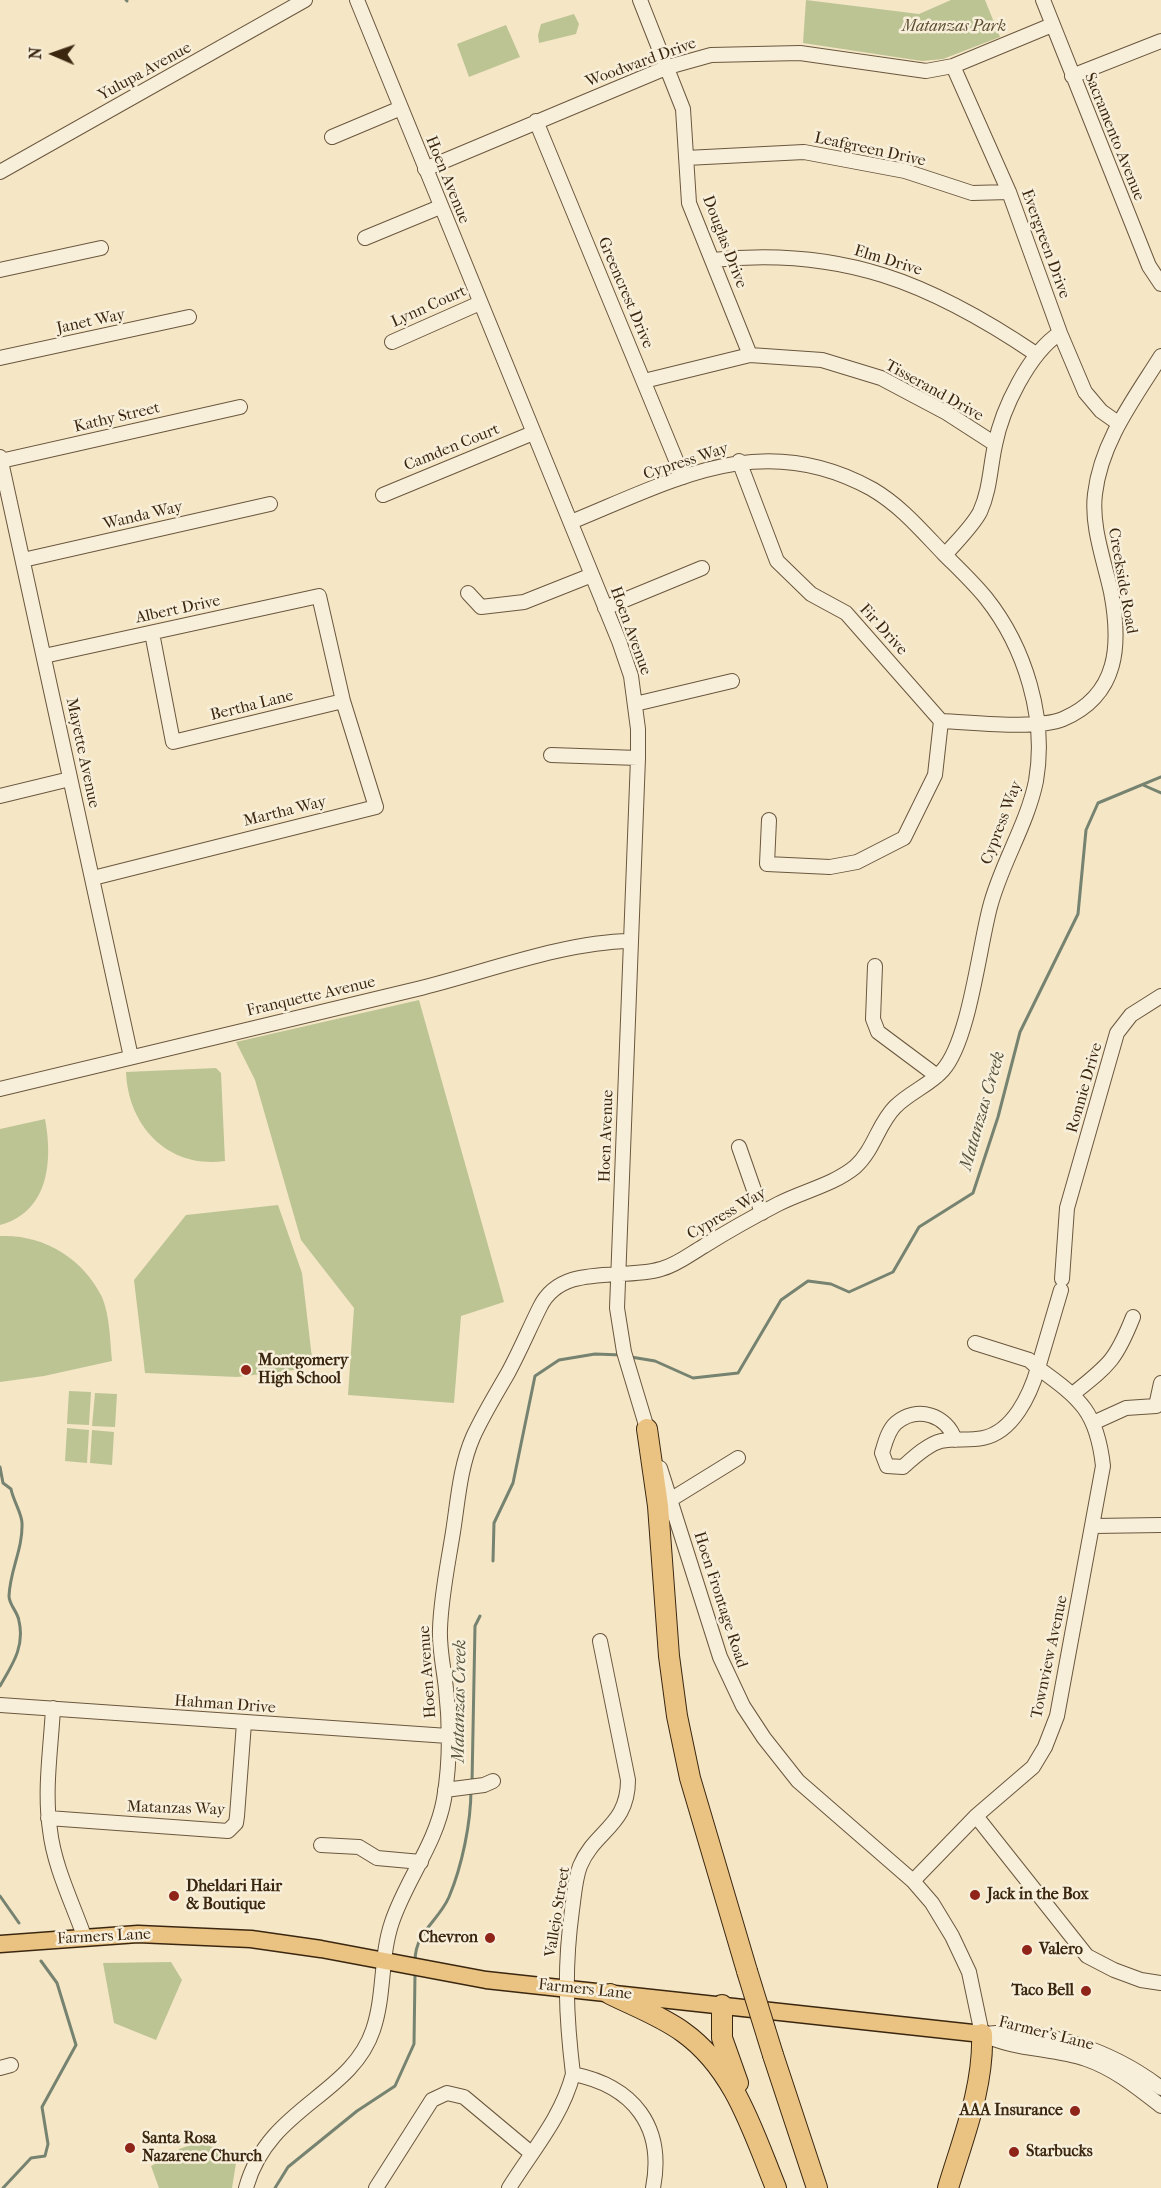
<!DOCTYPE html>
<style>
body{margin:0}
#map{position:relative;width:1161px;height:2188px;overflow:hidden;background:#f5e6c6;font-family:"IM FELL French Canon",serif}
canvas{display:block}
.north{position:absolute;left:24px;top:24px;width:60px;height:60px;-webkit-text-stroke:4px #f8efda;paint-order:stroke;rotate:272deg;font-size:16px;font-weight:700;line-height:24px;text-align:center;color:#3b2710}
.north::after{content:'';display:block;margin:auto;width:21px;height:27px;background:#3b2710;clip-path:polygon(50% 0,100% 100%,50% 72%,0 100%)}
</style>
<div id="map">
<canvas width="1161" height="2188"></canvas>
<div class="north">N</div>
</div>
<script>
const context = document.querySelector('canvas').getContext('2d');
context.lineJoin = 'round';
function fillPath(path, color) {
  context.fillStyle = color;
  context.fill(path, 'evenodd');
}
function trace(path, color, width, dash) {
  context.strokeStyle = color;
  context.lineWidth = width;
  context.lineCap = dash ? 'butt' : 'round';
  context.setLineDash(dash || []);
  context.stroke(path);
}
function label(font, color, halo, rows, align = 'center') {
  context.font = font + ' "IM FELL French Canon",serif';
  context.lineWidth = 5;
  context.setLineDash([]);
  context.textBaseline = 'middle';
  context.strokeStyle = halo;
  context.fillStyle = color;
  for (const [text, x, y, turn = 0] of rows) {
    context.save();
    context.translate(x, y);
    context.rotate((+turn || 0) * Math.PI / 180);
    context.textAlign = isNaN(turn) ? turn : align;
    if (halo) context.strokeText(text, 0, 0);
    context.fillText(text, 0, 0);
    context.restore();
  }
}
const green = new Path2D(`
 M 806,0 L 919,14 L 951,0 L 985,0 L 1000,37 L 943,59 L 922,61 L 803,43 Z
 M 574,14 L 579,24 L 576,34 L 539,43 L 538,35 L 541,24 Z
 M 506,25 L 520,57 L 469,77 L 457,44 Z
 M 419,1000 L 504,1302 L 461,1316 L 454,1403 L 348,1395 L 354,1308 L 301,1240 L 255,1080 L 236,1042 Z
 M 216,1068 L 221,1073 L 225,1161 C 168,1169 128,1126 126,1072 Z
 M 45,1119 C 53,1161 49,1212 0,1225 L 0,1129 Z
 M 278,1205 L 302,1273 L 312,1358 L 303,1369 L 237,1377 L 145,1373 L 134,1280 L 186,1215 Z
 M 0,1236 C 43,1234 83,1258 102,1297 C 110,1316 110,1341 112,1361 L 44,1376 L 0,1382 Z
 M 69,1391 L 91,1392 L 89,1425 L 67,1424 Z
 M 95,1393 L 117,1394 L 115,1427 L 92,1426 Z
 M 67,1428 L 89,1430 L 87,1463 L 65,1461 Z
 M 92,1430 L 114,1432 L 112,1465 L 90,1463 Z
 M 171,1962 L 182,1980 L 156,2040 L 114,2023 L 103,1963 Z
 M 200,2142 L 237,2157 L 232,2188 L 159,2188 L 151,2166 L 179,2151 L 179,2149 Z`);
const stream = new Path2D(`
 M 126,0 L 127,1
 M 1143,785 L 1161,793
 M 631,1357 L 655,1361 L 693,1378 L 738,1373 L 781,1300 L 808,1281 L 831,1284 L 849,1292 L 893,1272 L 919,1227 L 973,1193 L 998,1117 L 1020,1032 L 1078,914 L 1086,830 L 1098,803 L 1161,777
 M 0,1467 L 3,1483 L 11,1489 C 13,1500 22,1514 22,1523 C 23,1549 10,1570 9,1596 C 9,1605 18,1612 19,1621 C 25,1647 12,1665 0,1686
 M 493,1561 L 494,1523 L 513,1483 L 535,1376 L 559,1360 L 595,1354 L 622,1355
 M 472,1783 L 475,1626 L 480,1616
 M 0,1896 L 19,1923
 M 415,1961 C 415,1932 438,1922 449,1897 C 462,1866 471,1823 471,1789
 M 3,2188 L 31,2158 L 45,2156 L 48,2144 L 42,2107 L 76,2045 L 57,1983 L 41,1961
 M 275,2188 L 288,2167 L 357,2111 L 395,2086 L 414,2044 L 415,1974`);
const minor = new Path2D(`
 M 357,0 L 619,641 L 631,676 L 638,729 L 638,758 L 617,1308 L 624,1352 L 649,1435
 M 640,0 L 683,109 L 689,203 L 750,355
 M 1043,0 L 1149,266 L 1161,284
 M 953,66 L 1009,192 L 1060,333 L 1085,392 L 1101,411 L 1118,423
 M 1072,76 L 1161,41
 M 536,121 L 683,477
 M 332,137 L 401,108
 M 686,158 L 804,152 L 905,171 L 972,193 L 1009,192
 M 425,169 L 668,67 L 711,55 L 800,53 L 926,71 L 953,66 L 1052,25
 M 0,172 L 305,0
 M 365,238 L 440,207
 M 712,260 C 841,246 931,283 1036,354
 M 0,270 L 101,248
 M 392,342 L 480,303
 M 0,358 L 189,317
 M 644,381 L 750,355 L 822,360 L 881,378 L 947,413 L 995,444
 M 0,457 L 131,1057
 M 1,461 L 240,407
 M 739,461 L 777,561 L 811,594 L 846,613 L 941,721 L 935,775 L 904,838 L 857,862 L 830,867 L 767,864 L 769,820
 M 383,495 L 533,433
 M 945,555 C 956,542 972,527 980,512 C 990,490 990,468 995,445 C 1002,409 1029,353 1060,333
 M 23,560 L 270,504
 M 468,593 L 481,607 L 524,602 L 592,575
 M 605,608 L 702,568
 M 152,633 L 173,742 L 343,701
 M 44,656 L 319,596 L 343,701 L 376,807 L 93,878
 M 635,704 L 732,681
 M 941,721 C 972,722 1036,730 1063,719 C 1119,695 1121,644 1111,592 C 1104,560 1091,526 1095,494 C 1101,442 1134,399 1161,356
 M 551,755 L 638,758
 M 0,796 L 70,779
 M 875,966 L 873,1019 L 878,1032 L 937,1076
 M 0,1089 C 139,1055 278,1023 417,989 C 483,973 563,942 630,941
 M 739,1147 L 762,1213
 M 1062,1279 L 1067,1208 L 1117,1033 L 1131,1015 L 1161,996
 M 1074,1393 C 1109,1365 1116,1360 1133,1317
 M 1093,1423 L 1126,1408 L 1156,1406 L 1161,1383
 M 955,1440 C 947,1415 917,1405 896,1423 C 888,1430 885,1443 882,1453 L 887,1466 L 903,1467 C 913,1458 928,1444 941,1441 C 955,1438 969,1441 983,1438 C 1013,1432 1030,1395 1038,1368 L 1029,1360 L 975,1343
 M 660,1468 L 720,1657 L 743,1706 L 764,1738 L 798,1781 L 913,1881 L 932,1903 L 952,1936 L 969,1972 L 982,2034
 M 670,1500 L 738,1458
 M 1094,1526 L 1161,1525
 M 0,1705 L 448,1736
 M 53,1708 C 51,1748 44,1790 50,1830 C 54,1866 72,1902 84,1936
 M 445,1790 L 484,1785 L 493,1781
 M 976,1816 L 1087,1956 L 1114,1970 L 1141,1980 L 1161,1983
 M 48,1818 L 228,1831 L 236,1823 L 237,1816 L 244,1723
 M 321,1845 L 359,1847 L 377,1858 L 421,1862
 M 913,1881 L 976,1816 L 1033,1767 L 1045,1747 L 1057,1716 L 1103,1466 C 1097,1412 1081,1399 1038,1368 L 1061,1290
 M 982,2034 C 1014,2050 1053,2048 1086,2059 C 1115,2069 1138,2088 1161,2106
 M 985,2034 C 1045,2027 1113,2051 1161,2088
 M 0,2068 L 11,2065
 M 573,2074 C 633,2086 665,2126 653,2188
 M 246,2188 C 268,2107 351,2096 373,2030 C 385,1995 380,1957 392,1922 C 406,1880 436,1844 444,1799 C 450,1764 450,1725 446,1689 C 444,1669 439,1649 440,1629 C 441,1596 448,1564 453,1532 C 458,1500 460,1467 473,1437 C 483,1415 496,1394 508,1373 C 520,1351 529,1329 540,1307 C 562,1262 621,1281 661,1269 C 677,1265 690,1254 704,1246 C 728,1231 753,1217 778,1204 C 803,1191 833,1185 855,1167 C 874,1150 878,1124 895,1107 C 910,1092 930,1085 943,1070 C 969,1041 979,948 990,907 C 1001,864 1027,825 1036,781 C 1047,718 1025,647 986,598 C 973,582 958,568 944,554 C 921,530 901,506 872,489 C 762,428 674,480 571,522
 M 376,2188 L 432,2100 L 447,2093 L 464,2097 L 531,2153
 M 509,2188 C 532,2151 562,2117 573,2074 C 566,2016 564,1969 572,1910 C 574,1896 575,1879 580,1866 C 595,1830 628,1826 628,1780 L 600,1641`);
const major = new Path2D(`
 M 0,1944 L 138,1934 L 251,1939 L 321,1949 L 486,1980 L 982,2034`);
const highway = new Path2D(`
 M 647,1429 L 658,1506 L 669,1656 L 677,1716 L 690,1778 L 747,1971
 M 610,1994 C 634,2006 661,2016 683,2032 C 735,2069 753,2132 776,2188
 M 722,2005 L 722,2038 L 738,2083
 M 773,2055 L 817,2188
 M 948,2188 C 963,2138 984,2087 982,2034`);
const highwayBridge = new Path2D(`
 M 747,1971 L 773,2055`);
const markers = [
 [246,1370,6,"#8f2418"],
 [975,1895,6,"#8f2418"],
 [174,1896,6,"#8f2418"],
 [490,1938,6,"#8f2418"],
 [1027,1950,6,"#8f2418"],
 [1086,1991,6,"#8f2418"],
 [1075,2111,6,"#8f2418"],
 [130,2148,6,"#8f2418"],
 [1014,2152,6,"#8f2418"]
];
const parkNames = [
 ["Matanzas Park",954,27]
];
const streetNames = [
 ["Woodward Drive",641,63,-20],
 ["Yulupa Avenue",145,72,-29],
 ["Sacramento Avenue",1114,137,68],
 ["Leafgreen Drive",870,150,12],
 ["Hoen Avenue",447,180,68],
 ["Douglas Drive",724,242,69],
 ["Evergreen Drive",1045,244,70],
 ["Elm Drive",888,261,17],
 ["Greencrest Drive",625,293,67],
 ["Lynn Court",429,307,-24],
 ["Janet Way",91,322,-12],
 ["Tisserand Drive",934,391,29],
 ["Kathy Street",117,418,-13],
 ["Camden Court",452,448,-22],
 ["Cypress Way",686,462,-18],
 ["Wanda Way",143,516,-13],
 ["Creekside Road",1122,581,80],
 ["Albert Drive",178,610,-12],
 ["Fir Drive",883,630,48],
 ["Hoen Avenue",630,631,70],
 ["Bertha Lane",252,706,-14],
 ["Mayette Avenue",82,753,78],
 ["Martha Way",285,812,-14],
 ["Cypress Way",1002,823,-69],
 ["Franquette Avenue",311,997,-13],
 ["Ronnie Drive",1085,1088,-74],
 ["Hoen Avenue",607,1136,-88],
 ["Cypress Way",727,1214,-30],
 ["Hoen Frontage Road",720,1600,72],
 ["Townview Avenue",1050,1657,-78],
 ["Hoen Avenue",428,1672,-94],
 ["Hahman Drive",225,1705,4],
 ["Matanzas Way",176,1809,2],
 ["Vallejo Street",558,1912,-81],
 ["Farmers Lane",104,1937,-3],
 ["Farmers Lane",585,1990,6],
 ["Farmer's Lane",1046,2034,14]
];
const poiNames = [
 ["Montgomery",258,1361],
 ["High School",258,1379],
 ["Dheldari Hair",186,1887],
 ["& Boutique",186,1905],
 ["Jack in the Box",987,1895],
 ["Chevron",478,1938,"right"],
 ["Valero",1039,1950],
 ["Taco Bell",1074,1991,"right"],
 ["AAA Insurance",1063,2111,"right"],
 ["Santa Rosa",142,2139],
 ["Nazarene Church",142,2157],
 ["Starbucks",1026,2152]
];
const waterNames = [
 ["Matanzas Creek",983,1111,-74],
 ["Matanzas Creek",460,1701,-89]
];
fillPath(green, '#bdc494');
trace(stream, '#768370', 3);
trace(minor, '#6a573e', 16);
trace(major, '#3b2710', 19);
trace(highway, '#3b2710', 22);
trace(minor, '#f8efda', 14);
trace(major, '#eac383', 16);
trace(highway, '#eac383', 20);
trace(highwayBridge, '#3b2710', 22, []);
trace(highwayBridge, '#eac383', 20);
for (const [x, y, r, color] of markers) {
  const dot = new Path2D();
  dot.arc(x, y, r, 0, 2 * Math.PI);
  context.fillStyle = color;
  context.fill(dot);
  trace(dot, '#f8efda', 2);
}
label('italic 16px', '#5c4e31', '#f8efda', parkNames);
label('16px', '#3b2710', '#f8efda', streetNames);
label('bold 16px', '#3b2710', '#f8efda', poiNames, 'left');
label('italic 18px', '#585540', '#f8efda', waterNames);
</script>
